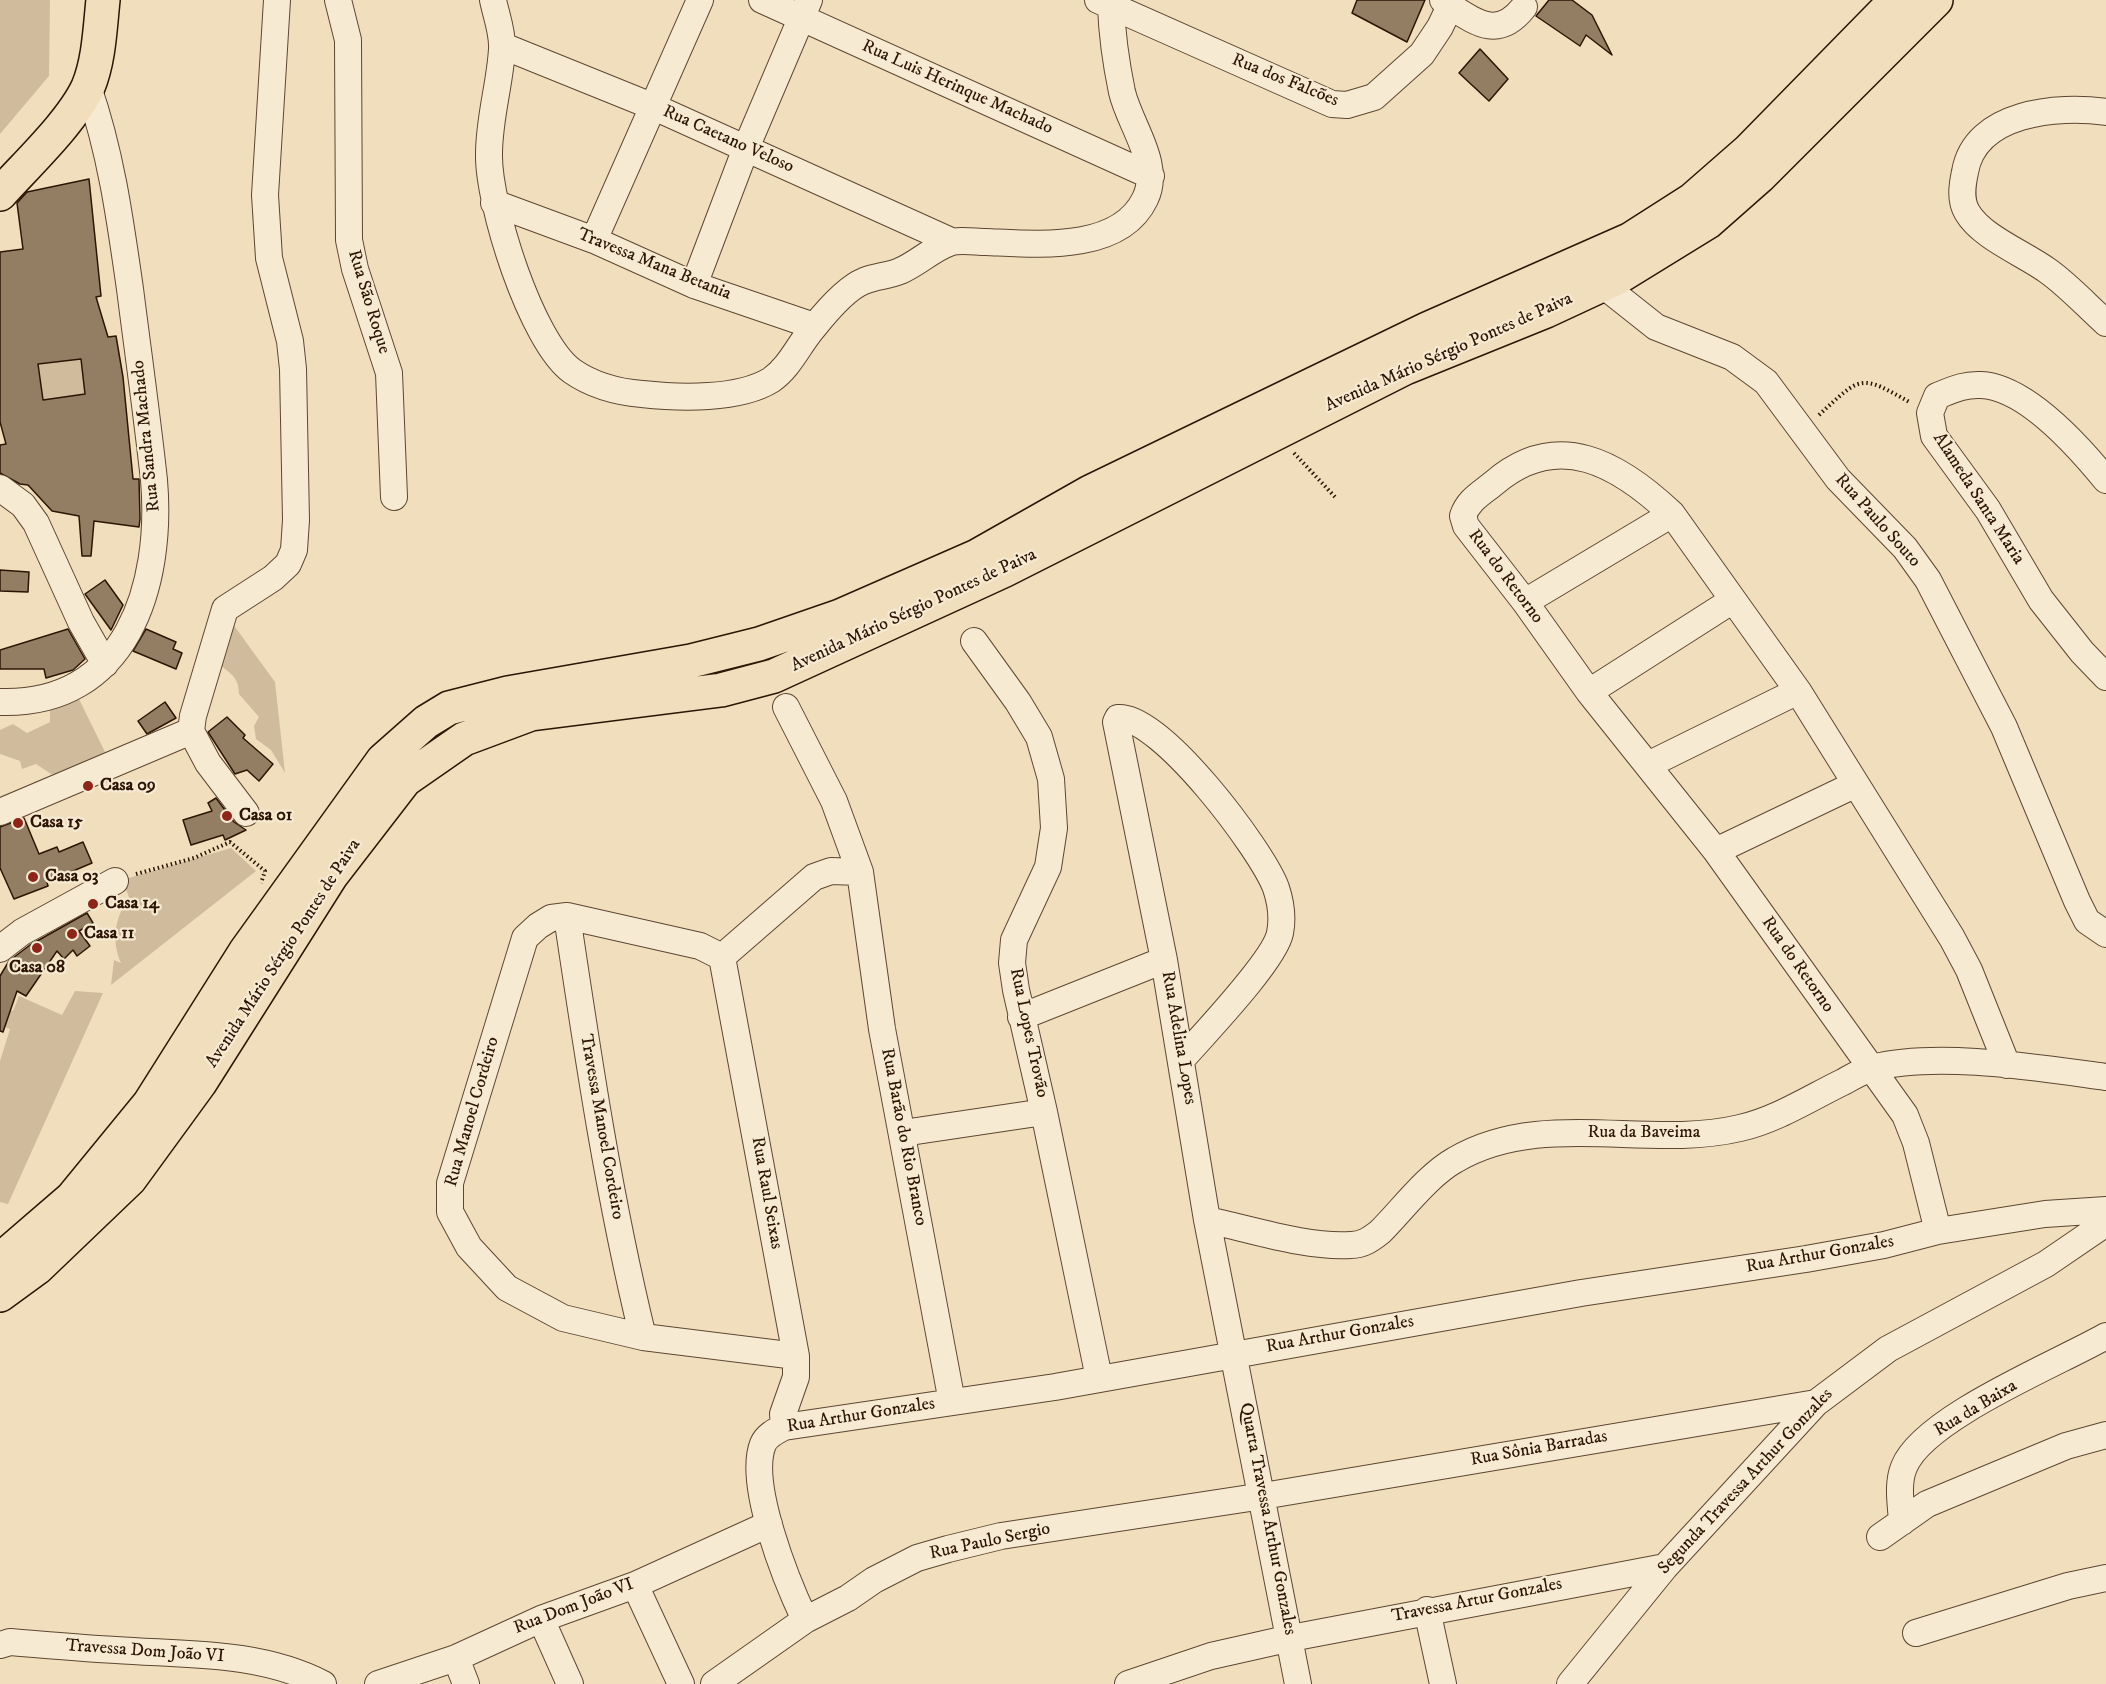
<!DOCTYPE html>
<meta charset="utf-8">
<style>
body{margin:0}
canvas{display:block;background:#f1debc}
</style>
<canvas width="2106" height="1684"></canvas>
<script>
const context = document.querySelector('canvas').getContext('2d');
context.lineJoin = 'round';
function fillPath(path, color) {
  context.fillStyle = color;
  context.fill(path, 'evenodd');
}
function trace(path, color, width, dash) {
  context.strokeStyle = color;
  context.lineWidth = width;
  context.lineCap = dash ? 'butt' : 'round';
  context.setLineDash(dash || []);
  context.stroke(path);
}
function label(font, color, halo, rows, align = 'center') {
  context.font = font + ' "IM FELL DW Pica",serif';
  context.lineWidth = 4.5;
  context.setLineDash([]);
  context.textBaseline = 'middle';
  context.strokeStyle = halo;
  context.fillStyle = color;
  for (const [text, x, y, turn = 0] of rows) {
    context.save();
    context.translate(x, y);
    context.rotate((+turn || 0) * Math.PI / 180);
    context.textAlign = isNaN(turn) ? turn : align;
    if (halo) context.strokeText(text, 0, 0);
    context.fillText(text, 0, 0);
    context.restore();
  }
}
const green = new Path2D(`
 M 0,0 L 50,0 L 49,76 L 0,134 Z
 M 39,334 L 82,350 L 85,397 L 44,403 L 39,369 L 26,370 Z
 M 227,616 L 275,682 L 285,773 L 271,750 L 256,739 L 254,726 L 259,717 L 239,694 C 239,674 227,673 215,660 Z
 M 77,695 L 106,754 L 61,776 L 51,774 L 36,764 L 22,769 L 20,761 L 0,754 L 0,730 L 13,724 L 27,733 L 50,722 L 50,708 Z
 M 231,848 L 256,871 L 111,985 L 114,960 L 121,963 C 111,941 115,917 129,897 L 122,880 Z
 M 75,991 L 103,993 L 8,1204 L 0,1202 L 0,1061 L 10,1029 L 0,1025 L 0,1006 L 13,1011 L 19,996 L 62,1015 Z`);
const building = new Path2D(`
 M 1357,0 L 1425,0 L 1407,42 L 1352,13 Z
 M 1549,0 L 1572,0 L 1592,15 L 1612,55 L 1586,35 L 1580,46 L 1536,16 Z
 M 1480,49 L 1508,79 L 1489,101 L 1459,73 Z
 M 89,179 L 101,296 L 96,297 L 108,337 L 116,336 L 123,377 L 133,479 L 139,479 L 140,519 L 139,527 L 94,521 L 91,556 L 82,556 L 79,516 L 52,511 L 28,485 L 20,484 L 0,473 L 0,445 L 6,444 L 0,422 L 0,252 L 23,249 L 17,203 L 27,192 ZM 81,359 L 85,394 L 43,400 L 38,364 Z
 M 0,570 L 29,572 L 28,592 L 0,591 Z
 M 105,580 L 123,605 L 111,630 L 85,594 Z
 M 68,629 L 85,659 L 73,670 L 46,678 L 44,669 L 0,669 L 0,650 Z
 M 146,629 L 176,642 L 173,649 L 182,653 L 176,669 L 133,651 Z
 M 165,702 L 176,718 L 147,734 L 138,721 Z
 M 227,717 L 245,735 L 243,738 L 273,764 L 259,781 L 247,770 L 235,774 L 208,732 Z
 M 216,798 L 234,822 L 246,830 L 225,840 L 223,835 L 191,845 L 183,820 L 212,811 L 208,803 Z
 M 24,818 L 39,854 L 57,847 L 59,852 L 83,842 L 92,863 L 47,882 L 48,886 L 14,899 L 0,868 L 0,827 Z
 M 87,913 L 93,923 L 79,931 L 90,946 L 77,956 L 73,950 L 64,959 L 57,951 L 26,996 L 17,991 L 3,1032 L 0,1031 L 0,976 L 9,961 L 30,945 Z`);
const path = new Path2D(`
 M 1819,415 C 1862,375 1860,374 1911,403
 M 1294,453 L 1336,498
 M 136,874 L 194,858 L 230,842 L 265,871 L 261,883`);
const minor = new Path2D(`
 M 338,0 L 348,40 L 349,240 L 355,269 L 389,373 L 394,497
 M 493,0 C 496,15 503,33 502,49 C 500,84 489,118 489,154 C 488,204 531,341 572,371 C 592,385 618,392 642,394 C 679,398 739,400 771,380 C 790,367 799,344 814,327 C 826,312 846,288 864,281 C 876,276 889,276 900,271 C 917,264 932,249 949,243 C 959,239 975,242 986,242 C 1035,244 1119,253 1145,199 C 1162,164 1130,126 1122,92 C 1116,63 1112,36 1111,6
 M 762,0 L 1151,176
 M 1098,0 L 1332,104 L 1347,105 L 1374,97 L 1422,54 L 1440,27 L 1450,6 L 1443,0
 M 1450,6 C 1478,24 1499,39 1524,7
 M 503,46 L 654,107 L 951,241
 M 2106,112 C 2058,105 1975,112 1965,172 C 1962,186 1960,200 1967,212 C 1981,237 2025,254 2048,271 C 2069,286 2087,306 2106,323
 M 494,203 L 594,240 L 694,285 L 814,326
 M 594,240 L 700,0
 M 694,285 L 746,148 L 809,0
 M 1603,285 L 1656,327 L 1732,357 L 1766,382 L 1838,479 L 1905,548 L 1928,580 L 2004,727 L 2077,901 L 2087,921 L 2106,934
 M 2106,480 C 2079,447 2026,387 1981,385 C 1964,384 1952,390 1937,396 L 1930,413 L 1934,436 L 1988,510 L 2041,600 L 2082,652 L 2106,677
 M 0,488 L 23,505 L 36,523 L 81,622 L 105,664
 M 1525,602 L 1672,514
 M 974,641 L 1018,702 L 1039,737 L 1051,779 L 1054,828 L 1048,867 L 1014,940 L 1012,963 L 1016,990 L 1044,1112 L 1099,1378
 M 1589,692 L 1733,600
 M 0,702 C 127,706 163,585 154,480 C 147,416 138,352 130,289 C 120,219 111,153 88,87
 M 786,707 L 834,801 L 860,872 L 882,1029 L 952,1402
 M 1648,765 L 1798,691
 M 0,812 L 191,731
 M 246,813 L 208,763 L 191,731 L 193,716 L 225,609 L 273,578 L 288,564 L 294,550 L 296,520 L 293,369 L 290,341 L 269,258 L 265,195 L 277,0
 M 1716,851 L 1856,784
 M 567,916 C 588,1057 609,1198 643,1337
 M 0,949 L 22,932 L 115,881
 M 722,957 L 700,946 L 567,916 L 551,918 L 538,926 L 525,938 L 450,1183 L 450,1212 L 469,1247 L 507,1288 L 563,1318 L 643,1337 L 796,1356
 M 722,957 L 796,1356 L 796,1377 L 783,1414 L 784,1427
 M 722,957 L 814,877 L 831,871 L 860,872
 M 1021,1017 L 1164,960
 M 1182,1059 C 1203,1035 1275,960 1280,933 C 1283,918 1281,903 1276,888 C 1262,850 1160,714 1118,718 L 1116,722 L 1164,960 L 1207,1220 L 1298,1684
 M 903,1133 L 1044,1112
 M 1207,1220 C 1251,1229 1306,1248 1351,1245 C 1363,1245 1371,1239 1380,1232 C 1402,1210 1428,1175 1455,1160 C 1541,1109 1647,1150 1740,1128 C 1776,1120 1810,1098 1843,1082 C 1852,1077 1862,1071 1872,1068 C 1937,1051 2039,1068 2106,1077
 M 1938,1231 L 1916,1143 L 1905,1115 L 1716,851 L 1589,692 L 1525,602 L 1466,526 L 1463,516 C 1468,500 1482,493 1494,483 C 1558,428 1619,464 1672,514 L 1798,691 L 1952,938 L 1969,970 L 2007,1065
 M 1902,1522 C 1901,1504 1897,1484 1904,1467 C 1923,1418 2059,1363 2106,1336
 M 1880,1537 L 1927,1504 L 2066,1446 L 2106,1435
 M 635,1585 L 681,1684
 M 1427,1610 L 1443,1684
 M 541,1619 L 570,1684
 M 805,1620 C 787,1582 747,1484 763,1444 C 767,1435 776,1431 784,1427 L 1055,1387 L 1581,1293 L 1806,1259 L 1884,1245 L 1938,1231 L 2045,1214 L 2106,1210
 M 1916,1633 L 2068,1586 L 2106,1578
 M 0,1645 L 10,1642 C 46,1645 81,1648 116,1650 C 186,1655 259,1651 323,1684
 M 456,1658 L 466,1684
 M 378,1684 L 456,1658 L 541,1619 L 635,1585 L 769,1524
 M 714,1684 L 805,1620 L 848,1598 L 874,1580 L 917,1558 L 948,1549 L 1001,1536 L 1263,1496 L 1816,1403
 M 1128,1684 L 1211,1656 L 1291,1638 L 1665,1567
 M 1570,1684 L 1665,1567 L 1816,1403 L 1888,1349 L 2046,1264 L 2106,1223`);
const major = new Path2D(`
 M 0,194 C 26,165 72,122 88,87 C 99,61 100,28 103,0
 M 0,1260 L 72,1198 L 149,1104 L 245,952 L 383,760 L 426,722 L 449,708 L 508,693 L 691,661 L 759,644 L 840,616 L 977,556 L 1090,492 L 1427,329 L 1631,239 L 1692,200 L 1748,151 L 1896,0
 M 0,1295 L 37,1268 L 130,1179 L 200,1083 L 331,876 L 405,780 L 464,739 L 531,714 L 721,690 L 774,676 L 1003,571 L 1405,368 L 1546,311 L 1617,278 L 1708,222 L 1759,177 L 1936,0`);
const markers = [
 [88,786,6,"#8f2418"],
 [227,816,6,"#8f2418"],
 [18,823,6,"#8f2418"],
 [33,877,6,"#8f2418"],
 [93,904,6,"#8f2418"],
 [72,934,6,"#8f2418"],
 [37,948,6,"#8f2418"]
];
const streetNames = [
 ["Rua dos Falcões",1285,81,22],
 ["Rua Luis Herinque Machado",957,88,24],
 ["Rua Caetano Veloso",728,140,24],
 ["Travessa Mana Betania",654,265,22],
 ["Rua São Roque",368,302,73],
 ["Avenida Mário Sérgio Pontes de Paiva",1449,353,-24],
 ["Rua Sandra Machado",147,436,-96],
 ["Alameda Santa Maria",1978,499,57],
 ["Rua Paulo Souto",1877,521,48],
 ["Rua do Retorno",1505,577,53],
 ["Avenida Mário Sérgio Pontes de Paiva",914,611,-25],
 ["Avenida Mário Sérgio Pontes de Paiva",284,954,-57],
 ["Rua do Retorno",1797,965,55],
 ["Rua Lopes Trovão",1028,1033,78],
 ["Rua Adelina Lopes",1178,1038,80],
 ["Rua Manoel Cordeiro",473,1112,-74],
 ["Travessa Manoel Cordeiro",601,1127,80],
 ["Rua da Baveima",1644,1133],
 ["Rua Barão do Rio Branco",903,1137,79],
 ["Rua Raul Seixas",766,1193,80],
 ["Rua Arthur Gonzales",1820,1255,-10],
 ["Rua Arthur Gonzales",1340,1335,-10],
 ["Rua da Baixa",1976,1409,-31],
 ["Rua Arthur Gonzales",861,1416,-9],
 ["Rua Sônia Barradas",1539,1449,-10],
 ["Segunda Travessa Arthur Gonzales",1746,1482,-47],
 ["Quarta Travessa Arthur Gonzales",1267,1519,79],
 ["Rua Paulo Sergio",990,1542,-12],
 ["Travessa Artur Gonzales",1477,1601,-11],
 ["Rua Dom João VI",574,1607,-21],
 ["Travessa Dom João VI",145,1652,4]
];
const poiNames = [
 ["Casa 09",100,786],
 ["Casa 01",239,816],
 ["Casa 15",30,823],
 ["Casa 03",45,877],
 ["Casa 14",105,904],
 ["Casa 11",84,934],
 ["Casa 08",37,968,"center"]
];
fillPath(green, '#d0bc9d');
fillPath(building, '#937e64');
trace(building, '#2d1504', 1.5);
trace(minor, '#5e4732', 28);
trace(major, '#2d1504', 36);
trace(path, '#2d1504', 4, [1.5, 3]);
trace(minor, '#f6ead3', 26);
trace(major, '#f1debc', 33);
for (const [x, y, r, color] of markers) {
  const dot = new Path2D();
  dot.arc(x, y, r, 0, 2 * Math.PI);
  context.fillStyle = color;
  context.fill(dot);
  trace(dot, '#f6ead3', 2);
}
label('18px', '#2d1504', '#f6ead3', streetNames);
label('bold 18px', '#2d1504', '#f6ead3', poiNames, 'left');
</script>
